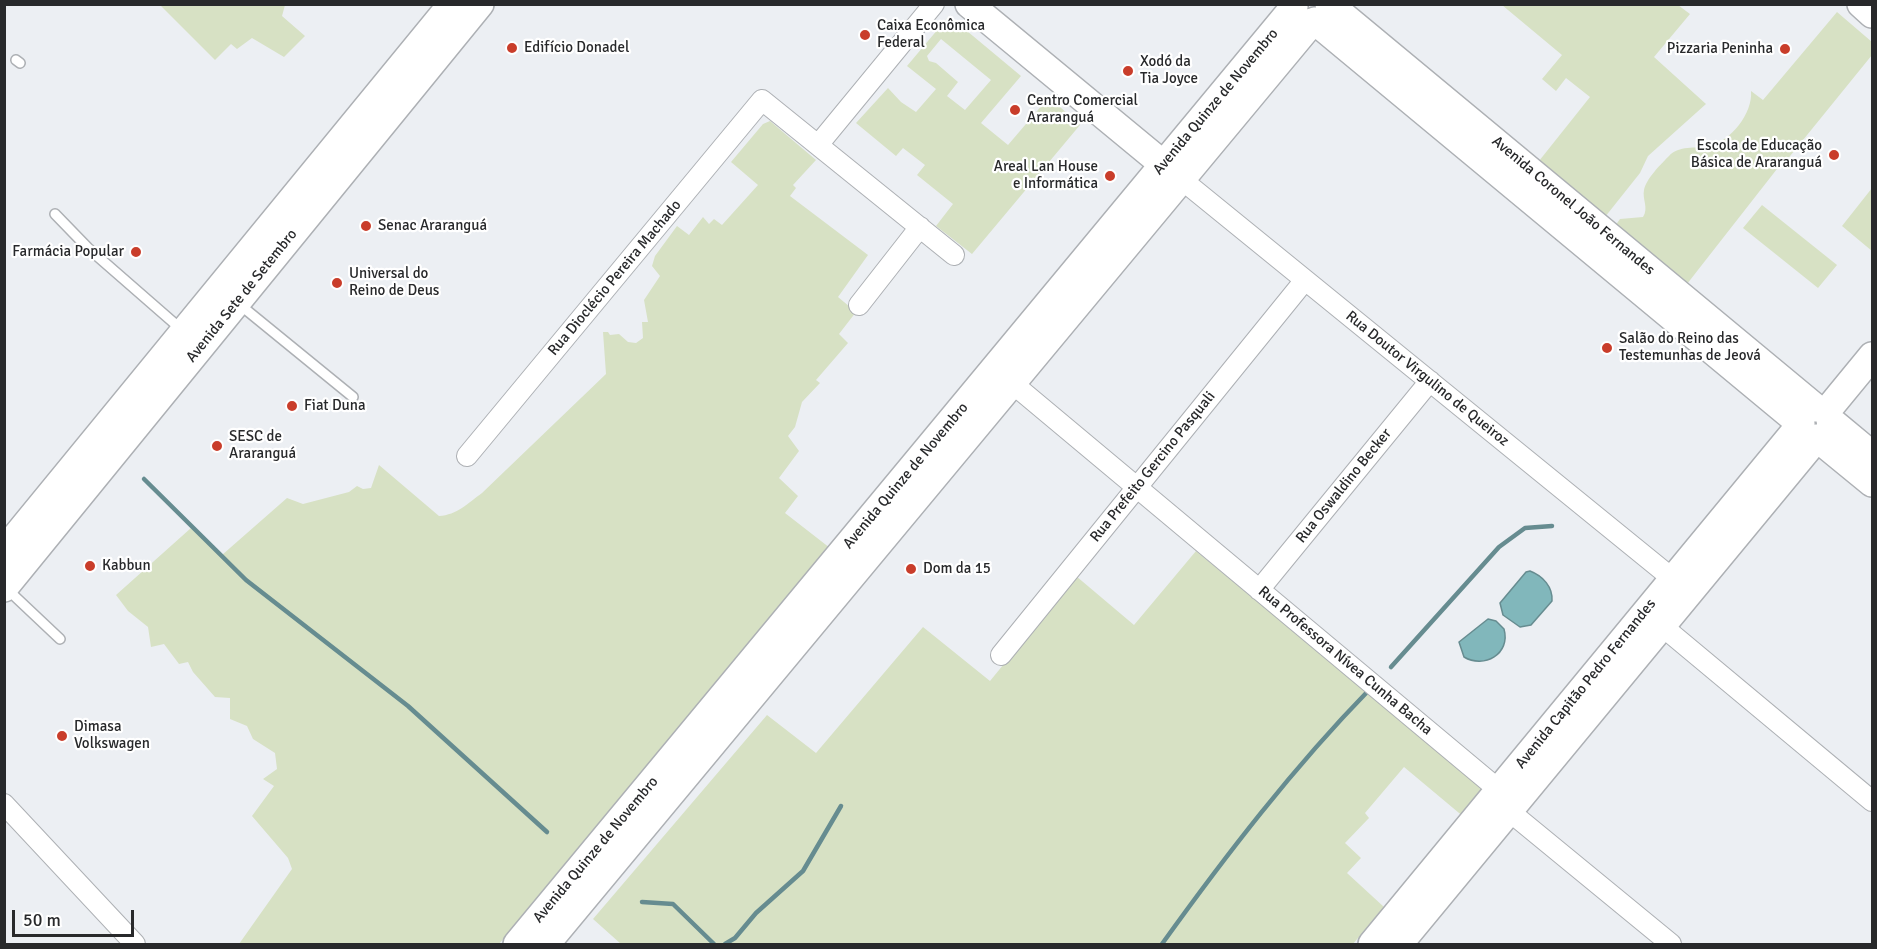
<!DOCTYPE html>
<meta charset="utf-8">
<style>
body{margin:0}
#map{position:relative;width:1877px;height:949px;overflow:hidden;background:#eceff3;font-family:Signika,sans-serif}
canvas{display:block}
.frame{position:absolute;inset:0;border:6px solid #28292b;pointer-events:none}
.scale{position:absolute;left:12px;top:910px;width:122px;height:27px;box-sizing:border-box;border:3px solid #28292b;border-top:0;padding-left:8px;font-size:18px;line-height:21px;white-space:nowrap;color:#28292b;-webkit-text-stroke:4px #fff;paint-order:stroke}
</style>
<div id="map">
<canvas width="1877" height="949"></canvas>
<div class="frame"></div>
<div class="scale">50 m</div>
</div>
<script>
const context = document.querySelector('canvas').getContext('2d');
context.lineJoin = 'round';
function fillPath(path, color) {
  context.fillStyle = color;
  context.fill(path, 'evenodd');
}
function trace(path, color, width, dash) {
  context.strokeStyle = color;
  context.lineWidth = width;
  context.lineCap = dash ? 'butt' : 'round';
  context.setLineDash(dash || []);
  context.stroke(path);
}
function label(font, color, halo, rows, align = 'center') {
  context.font = font + ' Signika,sans-serif';
  context.lineWidth = 4.5;
  context.setLineDash([]);
  context.textBaseline = 'middle';
  context.strokeStyle = halo;
  context.fillStyle = color;
  for (const [text, x, y, turn = 0] of rows) {
    context.save();
    context.translate(x, y);
    context.rotate((+turn || 0) * Math.PI / 180);
    context.textAlign = isNaN(turn) ? turn : align;
    if (halo) context.strokeText(text, 0, 0);
    context.fillText(text, 0, 0);
    context.restore();
  }
}
const green = new Path2D(`
 M 160,5 L 285,5 L 282,16 L 305,36 L 284,57 L 252,38 L 237,49 L 231,44 L 215,60 Z
 M 1502,5 L 1678,5 L 1690,14 L 1654,57 L 1706,104 L 1648,156 L 1640,173 L 1605,217 L 1539,161 L 1590,97 L 1566,78 L 1556,91 L 1542,79 L 1562,55 Z
 M 1837,12 L 1872,42 L 1872,55 L 1786,161 L 1784,160 L 1687,284 L 1615,226 L 1620,219 L 1643,217 C 1649,208 1642,199 1644,190 C 1646,179 1661,164 1669,156 C 1679,145 1695,149 1709,146 C 1731,141 1753,113 1751,91 L 1763,100 Z
 M 949,16 L 1021,76 L 981,123 L 1008,145 L 1049,97 L 1080,125 L 972,254 L 936,226 L 953,204 L 917,175 L 925,165 L 903,148 L 896,156 L 856,123 L 888,88 L 901,102 L 916,112 L 936,89 L 907,66 ZM 941,39 L 991,80 L 965,110 L 947,96 L 958,82 L 936,63 L 929,61 L 927,56 Z
 M 770,121 L 816,160 L 793,185 L 796,188 L 790,196 L 868,255 L 838,297 L 856,312 L 839,334 L 848,343 L 816,380 L 820,383 L 802,402 L 795,427 L 788,436 L 799,451 L 779,478 L 798,496 L 785,513 L 830,548 L 499,944 L 239,944 L 292,869 L 288,858 L 252,816 L 274,786 L 263,779 L 277,769 L 275,753 L 253,739 L 247,726 L 230,719 L 230,698 L 215,697 L 193,672 L 188,662 L 179,664 L 164,644 L 151,647 L 148,627 L 128,611 L 116,595 L 191,528 L 222,555 L 287,498 L 303,504 L 349,492 L 357,486 L 363,489 L 371,488 L 379,465 L 439,516 C 457,515 468,503 482,493 L 606,374 L 603,332 L 608,332 L 610,335 L 619,334 L 628,342 L 636,343 L 643,338 L 642,322 L 648,322 L 644,300 L 660,276 L 652,266 L 655,256 L 677,226 L 689,235 L 703,217 L 709,224 L 714,219 L 722,225 L 758,185 L 731,162 L 763,124 Z
 M 1872,188 L 1872,251 L 1842,226 Z
 M 1762,205 L 1837,265 L 1818,288 L 1743,228 Z
 M 1196,551 L 1487,791 L 1465,818 L 1404,767 L 1365,813 L 1369,818 L 1345,843 L 1361,858 L 1347,873 L 1384,907 L 1353,944 L 621,944 L 593,919 L 767,715 L 816,753 L 923,627 L 990,681 L 1076,576 L 1134,625 Z`);
const water = new Path2D(`
 M 1530,571 C 1543,576 1553,587 1552,601 L 1531,625 L 1520,627 L 1503,615 L 1500,603 L 1526,572 Z
 M 1488,619 L 1496,621 L 1504,629 C 1511,654 1484,669 1464,657 L 1459,642 Z`);
const stream = new Path2D(`
 M 144,479 L 246,580 L 408,706 L 547,832
 M 1391,667 L 1499,547 L 1525,528 L 1552,526
 M 642,902 L 673,904 L 714,944
 M 725,944 L 735,938 L 756,913 L 803,871 L 841,806
 M 1162,944 C 1226,855 1293,768 1369,690`);
const lane = new Path2D(`
 M 16,60 L 20,63
 M 55,214 L 88,248 L 182,330
 M 239,304 L 353,397
 M 7,589 L 60,639`);
const street = new Path2D(`
 M 818,145 L 934,4
 M 1181,179 L 1673,579
 M 859,305 L 920,227
 M 1012,383 L 1499,790 L 1509,811 L 1671,944
 M 467,456 L 762,100 L 954,255
 M 1259,590 L 1430,381
 M 1662,626 L 1872,801
 M 1001,655 L 1305,280
 M 4,804 L 135,944`);
const secondary = new Path2D(`
 M 969,4 L 1164,165
 M 1329,4 L 1816,408
 M 1861,4 L 1872,14
 M 1315,21 L 1801,424 L 1372,944
 M 1826,412 L 1872,356
 M 1830,420 L 1872,455
 M 4,551 L 452,4
 M 4,588 L 480,4
 M 517,944 L 1294,7
 M 546,944 L 1312,22
 M 1399,944 L 1817,438 L 1872,483`);
const markers = [
 [865,35,6,"#c93d2a"],
 [512,48,6,"#c93d2a"],
 [1785,49,6,"#c93d2a"],
 [1128,71,6,"#c93d2a"],
 [1015,110,6,"#c93d2a"],
 [1834,155,6,"#c93d2a"],
 [1110,176,6,"#c93d2a"],
 [366,226,6,"#c93d2a"],
 [136,252,6,"#c93d2a"],
 [337,283,6,"#c93d2a"],
 [1607,348,6,"#c93d2a"],
 [292,406,6,"#c93d2a"],
 [217,446,6,"#c93d2a"],
 [90,566,6,"#c93d2a"],
 [911,569,6,"#c93d2a"],
 [62,736,6,"#c93d2a"]
];
const poiNames = [
 ["Caixa Econômica",877,26],
 ["Federal",877,43],
 ["Edifício Donadel",524,48],
 ["Pizzaria Peninha",1773,49,"right"],
 ["Xodó da",1140,62],
 ["Tia Joyce",1140,79],
 ["Centro Comercial",1027,101],
 ["Araranguá",1027,118],
 ["Escola de Educação",1822,146,"right"],
 ["Básica de Araranguá",1822,163,"right"],
 ["Areal Lan House",1098,167,"right"],
 ["e Informática",1098,184,"right"],
 ["Senac Araranguá",378,226],
 ["Farmácia Popular",124,252,"right"],
 ["Universal do",349,274],
 ["Reino de Deus",349,291],
 ["Salão do Reino das",1619,339],
 ["Testemunhas de Jeová",1619,356],
 ["Fiat Duna",304,406],
 ["SESC de",229,437],
 ["Araranguá",229,454],
 ["Kabbun",102,566],
 ["Dom da 15",923,569],
 ["Dimasa",74,727],
 ["Volkswagen",74,744]
];
const streetNames = [
 ["Avenida Quinze de Novembro",1216,102,-50],
 ["Avenida Coronel João Fernandes",1573,206,40],
 ["Rua Dioclécio Pereira Machado",615,278,-50],
 ["Avenida Sete de Setembro",242,296,-51],
 ["Rua Doutor Virgulino de Queiroz",1427,379,39],
 ["Rua Prefeito Gercino Pasquali",1153,467,-51],
 ["Avenida Quinze de Novembro",906,476,-50],
 ["Rua Oswaldino Becker",1344,486,-51],
 ["Rua Professora Nívea Cunha Bacha",1345,661,40],
 ["Avenida Capitão Pedro Fernandes",1586,684,-51],
 ["Avenida Quinze de Novembro",596,850,-50]
];
fillPath(green, '#d7e1c4');
fillPath(water, '#81b7bb');
trace(water, '#668c90', 1.5);
trace(stream, '#668c90', 4.5);
trace(lane, '#adb0b4', 12);
trace(street, '#adb0b4', 22);
trace(secondary, '#adb0b4', 30);
trace(lane, '#fff', 9);
trace(street, '#fff', 20);
trace(secondary, '#fff', 27);
for (const [x, y, r, color] of markers) {
  const dot = new Path2D();
  dot.arc(x, y, r, 0, 2 * Math.PI);
  context.fillStyle = color;
  context.fill(dot);
  trace(dot, '#fff', 2);
}
label('15px', '#28292b', '#fff', poiNames, 'left');
label('15px', '#28292b', '#fff', streetNames);
</script>
